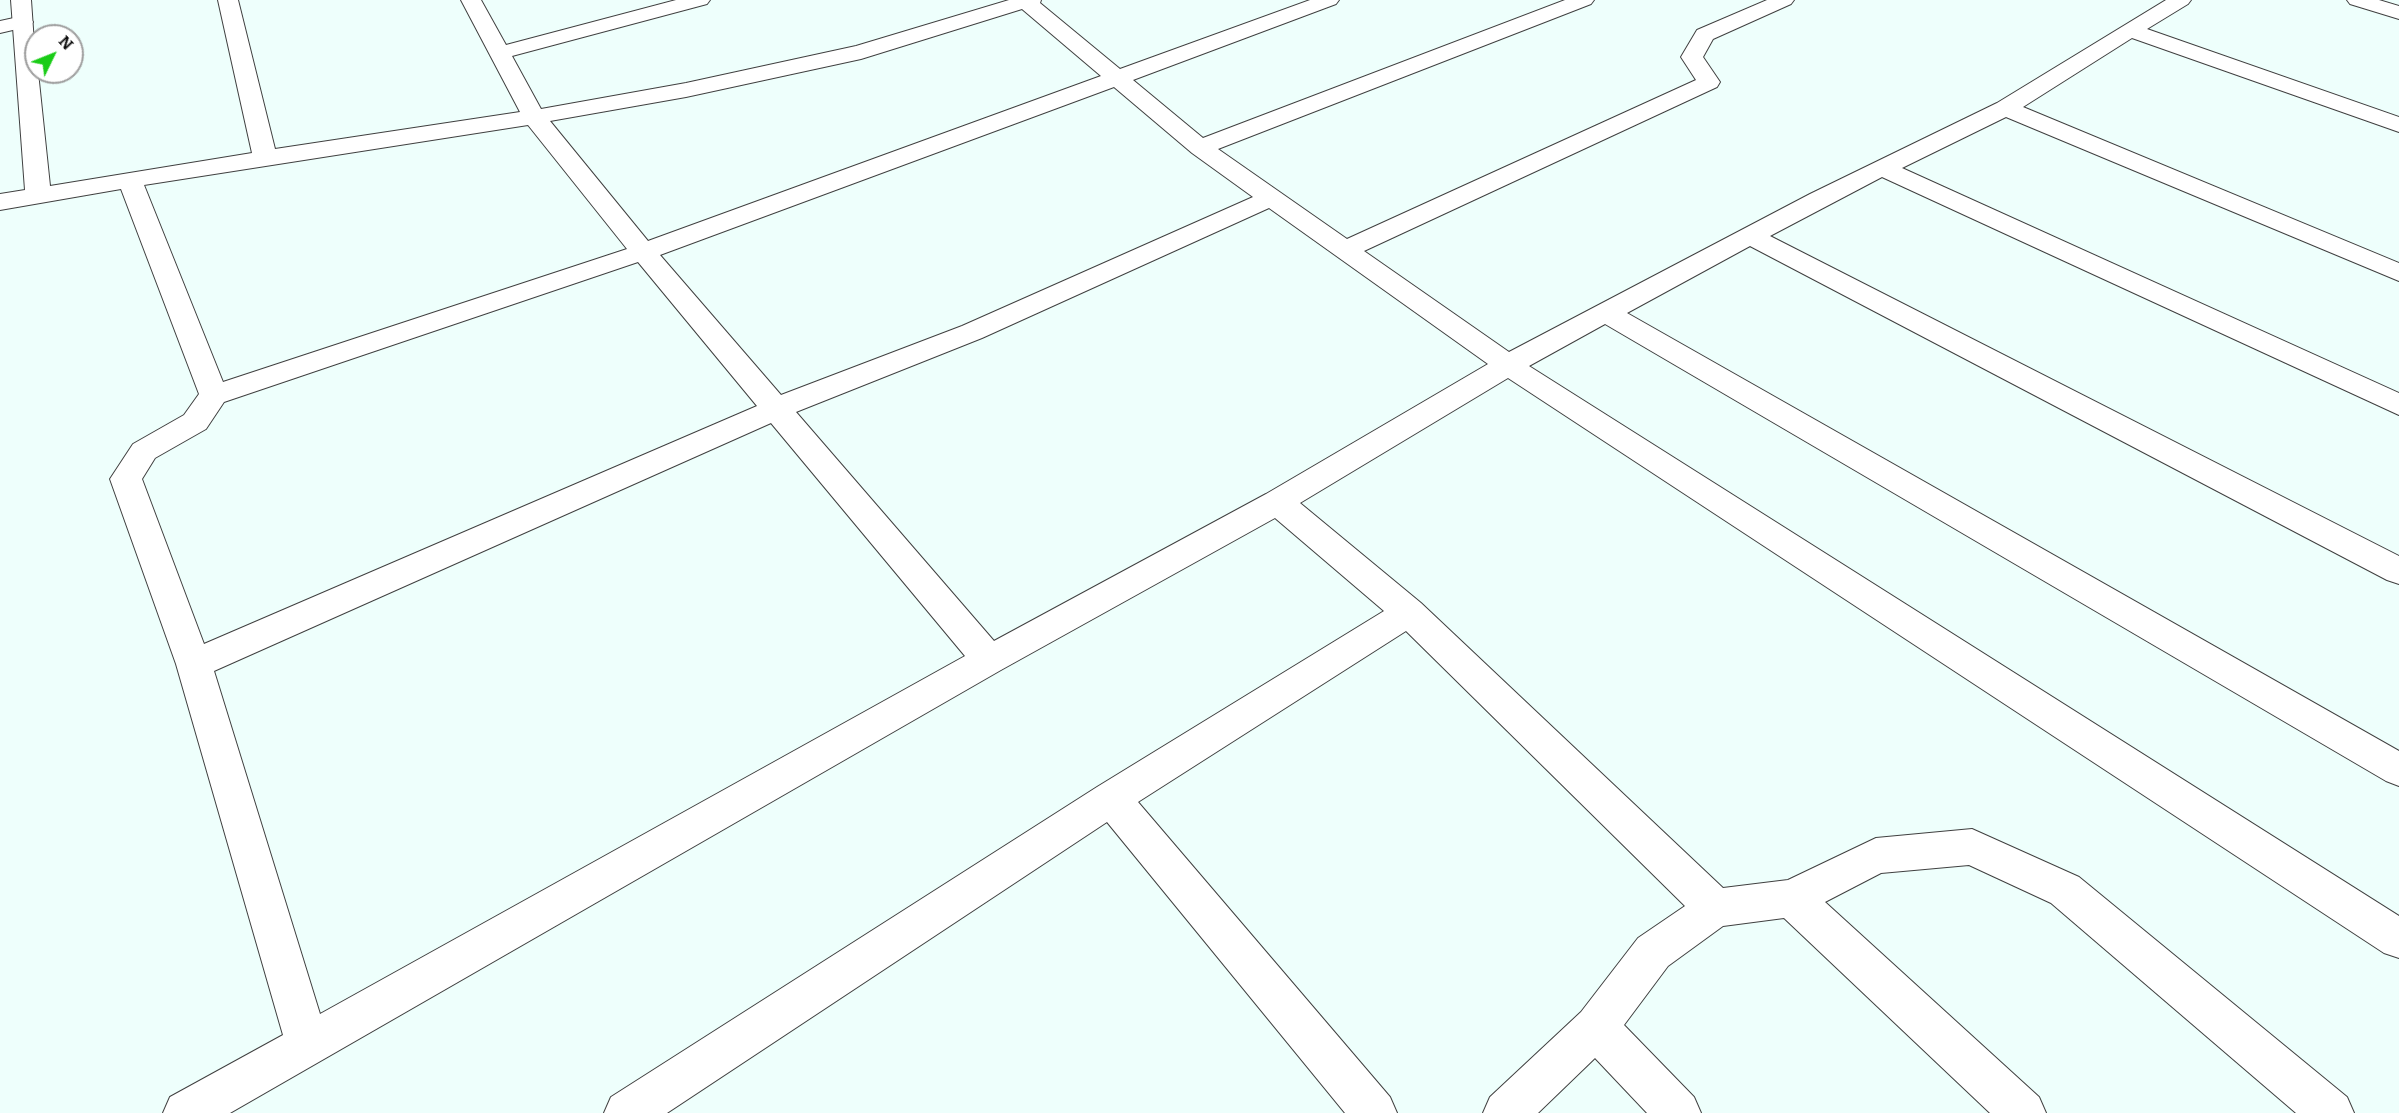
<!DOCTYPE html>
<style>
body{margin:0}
#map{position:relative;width:2399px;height:1113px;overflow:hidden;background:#eefffc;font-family:Bitter,serif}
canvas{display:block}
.north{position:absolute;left:24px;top:24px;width:60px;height:60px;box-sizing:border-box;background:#fff;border:2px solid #9e9e9e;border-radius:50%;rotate:47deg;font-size:16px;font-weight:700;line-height:24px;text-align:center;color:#0d0d0d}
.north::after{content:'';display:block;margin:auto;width:21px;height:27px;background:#1acc17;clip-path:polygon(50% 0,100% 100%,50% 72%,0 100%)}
</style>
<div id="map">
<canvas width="2399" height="1113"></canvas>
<div class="north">N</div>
</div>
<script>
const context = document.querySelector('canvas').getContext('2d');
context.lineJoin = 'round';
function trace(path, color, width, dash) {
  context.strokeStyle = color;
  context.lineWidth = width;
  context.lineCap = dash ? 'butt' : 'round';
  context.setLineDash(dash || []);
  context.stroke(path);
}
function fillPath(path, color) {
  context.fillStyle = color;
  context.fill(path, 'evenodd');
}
const service = new Path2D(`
 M 23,16 L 30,18 L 33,22 L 30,26 L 0,33 L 0,21 Z`);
const minor = new Path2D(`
 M 11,0 L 31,0 L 36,72 L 38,72 L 50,186 L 252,153 L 218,0 L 238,0 L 275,149 L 520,112 L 461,0 L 481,0 L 506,45 L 676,0 L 710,0 L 707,4 L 512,56 L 541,109 L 686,83 L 856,46 L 1009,0 L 1041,0 L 1040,3 L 1120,69 L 1310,0 L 1339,0 L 1336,4 L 1133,80 L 1203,138 L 1565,0 L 1594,0 L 1591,4 L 1218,149 L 1347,239 L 1696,80 L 1681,57 L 1697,30 L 1767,0 L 1794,0 L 1791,4 L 1713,39 L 1703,57 L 1720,82 L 1717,87 L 1364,251 L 1509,352 L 1810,194 L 1997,103 L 2166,0 L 2191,0 L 2188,4 L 2147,29 L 2399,117 L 2399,132 L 2132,38 L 2023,107 L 2399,263 L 2399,281 L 2006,117 L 1902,168 L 2399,393 L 2399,415 L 1882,177 L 1770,236 L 2399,556 L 2399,584 L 2387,580 L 1750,246 L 1627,313 L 2399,751 L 2399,786 L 2386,781 L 1605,324 L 1529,366 L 2399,916 L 2399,958 L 2384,953 L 1508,378 L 1300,503 L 1421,603 L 1723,888 L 1788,880 L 1876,838 L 1972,829 L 2079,877 L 2347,1097 L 2354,1113 L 2296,1113 L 2051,903 L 1969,865 L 1881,873 L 1825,902 L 2039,1097 L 2046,1113 L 1990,1113 L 1784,918 L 1723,926 L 1668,966 L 1624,1025 L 1694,1097 L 1701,1113 L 1647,1113 L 1595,1058 L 1538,1113 L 1483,1113 L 1490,1097 L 1581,1012 L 1638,938 L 1685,906 L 1406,631 L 1138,802 L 1390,1097 L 1397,1113 L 1345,1113 L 1107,822 L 667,1113 L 604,1113 L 611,1097 L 1097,787 L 1384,611 L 1275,518 L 1001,670 L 230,1113 L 163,1113 L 170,1097 L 283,1035 L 176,664 L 110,479 L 133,444 L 184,415 L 199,394 L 121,189 L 0,210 L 0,194 L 25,190 ZM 1022,9 L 1101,76 L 648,241 L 550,121 L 686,97 L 861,59 ZM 1114,87 L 1192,153 L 1253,197 L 962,326 L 781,395 L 660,255 ZM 528,125 L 627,249 L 223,382 L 144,185 ZM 1269,208 L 1488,364 L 1266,494 L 994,641 L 796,412 L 982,338 ZM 638,262 L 757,406 L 204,644 L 142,479 L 155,458 L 206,429 L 224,402 ZM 771,423 L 965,656 L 320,1014 L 214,671 Z
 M 2347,0 L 2379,0 L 2399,6 L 2399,19 L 2350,4 Z`);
trace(service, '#404040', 2);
trace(minor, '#404040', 2);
fillPath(service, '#fff');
fillPath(minor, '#fff');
</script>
